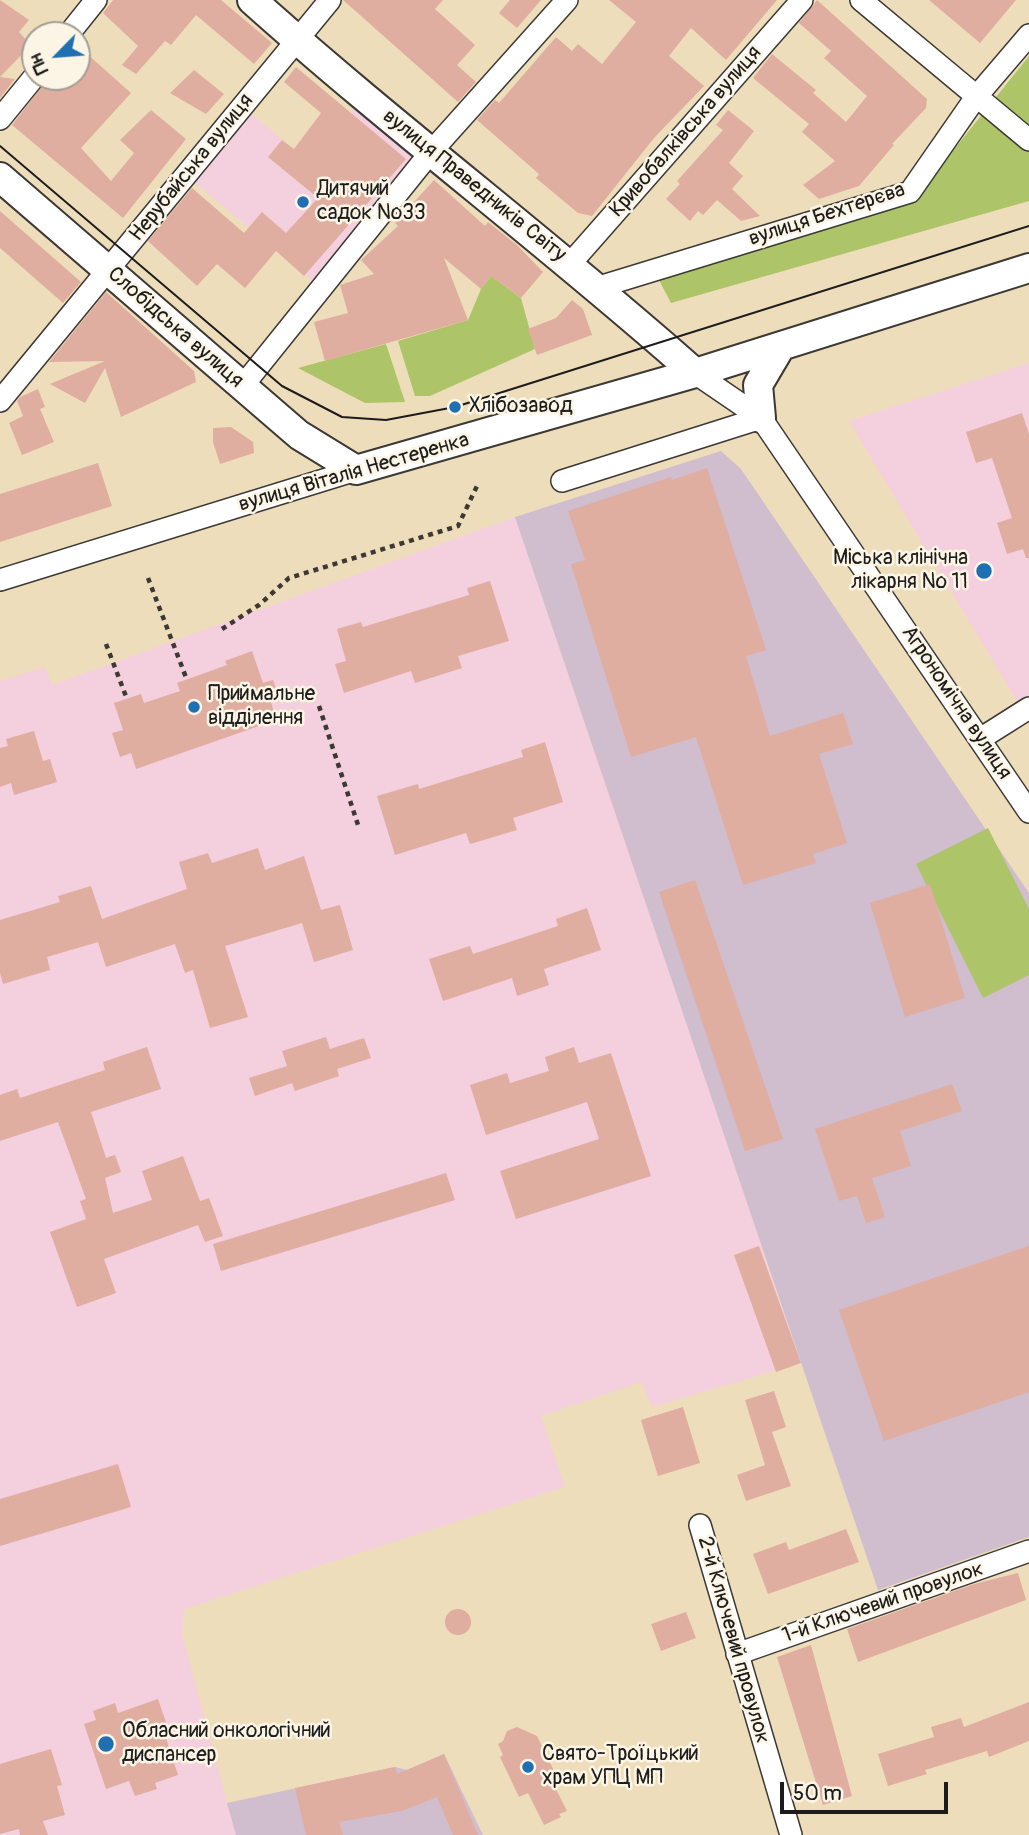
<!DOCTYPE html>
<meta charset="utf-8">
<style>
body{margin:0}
#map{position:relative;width:1029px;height:1835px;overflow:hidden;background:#eeddba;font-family:Pangolin,sans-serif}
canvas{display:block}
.north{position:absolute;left:21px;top:21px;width:70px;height:70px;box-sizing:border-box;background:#fcf5e5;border:2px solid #a29e95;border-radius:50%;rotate:245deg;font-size:19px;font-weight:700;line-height:28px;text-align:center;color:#1c1c1c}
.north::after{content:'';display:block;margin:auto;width:24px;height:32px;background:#1f6fb2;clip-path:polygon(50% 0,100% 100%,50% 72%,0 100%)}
.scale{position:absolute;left:780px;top:1782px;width:168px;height:32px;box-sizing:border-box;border:4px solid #1c1c1c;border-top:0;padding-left:9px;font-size:21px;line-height:24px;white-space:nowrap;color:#1c1c1c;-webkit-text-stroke:5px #fcf5e5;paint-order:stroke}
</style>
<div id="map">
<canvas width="1029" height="1835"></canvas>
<div class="north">Пн</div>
<div class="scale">50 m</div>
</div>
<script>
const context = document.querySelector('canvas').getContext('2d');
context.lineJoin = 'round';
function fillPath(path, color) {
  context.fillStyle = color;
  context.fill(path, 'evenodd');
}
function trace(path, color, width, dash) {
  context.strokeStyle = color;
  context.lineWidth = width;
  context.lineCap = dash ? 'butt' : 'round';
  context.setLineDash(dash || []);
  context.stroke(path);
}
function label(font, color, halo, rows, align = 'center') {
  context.font = font + ' Pangolin,sans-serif';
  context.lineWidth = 5;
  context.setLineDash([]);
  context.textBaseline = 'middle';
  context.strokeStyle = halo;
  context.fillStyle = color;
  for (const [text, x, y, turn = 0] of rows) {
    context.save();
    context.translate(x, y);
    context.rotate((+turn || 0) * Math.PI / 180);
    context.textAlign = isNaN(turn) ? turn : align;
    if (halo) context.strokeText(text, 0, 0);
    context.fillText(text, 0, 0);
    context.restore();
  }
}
const built = new Path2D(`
 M 362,99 L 425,155 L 319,286 L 188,177 L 244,107 L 308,162 Z
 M 1029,363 L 1029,721 L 849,421 Z
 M 515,517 L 801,1363 L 652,1407 L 641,1382 L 541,1416 L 565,1487 L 184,1609 L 182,1634 L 236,1835 L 0,1835 L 0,681 L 45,667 L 52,685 Z`);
const industrial = new Path2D(`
 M 721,451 L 741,469 L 1029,893 L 1029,1537 L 878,1590 L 515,517 Z
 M 444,1754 L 483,1835 L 236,1835 L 227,1803 L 395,1767 L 408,1770 Z`);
const green = new Path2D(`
 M 1029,56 L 1029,201 L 671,303 L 658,278 L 915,198 Z
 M 491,276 L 521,298 L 535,349 L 430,396 L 415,396 L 398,341 L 468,320 L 481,289 Z
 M 386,344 L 405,402 L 365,403 L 298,368 Z
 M 988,828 L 1029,909 L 1029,975 L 983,998 L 916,864 Z`);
const building = new Path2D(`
 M 0,0 L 29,20 L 19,32 L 31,45 L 0,77 L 15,79 L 0,98 Z
 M 113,0 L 221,0 L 272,43 L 254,64 L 196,15 L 171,45 L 165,41 L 136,74 L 122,65 L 138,46 L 103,13 Z
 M 343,0 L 443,0 L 435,9 L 475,45 L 457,65 L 476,82 L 458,102 Z
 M 510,0 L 541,0 L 517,28 L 499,13 Z
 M 609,0 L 777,0 L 726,60 L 691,28 L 669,56 L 704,86 L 654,138 L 592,216 L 578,213 L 536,178 L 539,174 L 477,120 L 495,100 L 499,103 L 556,37 L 572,51 L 578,44 L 602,64 L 636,22 Z
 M 817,0 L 927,99 L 926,108 L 892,144 L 894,145 L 859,186 L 819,199 L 803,185 L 835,161 L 802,132 L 809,124 L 753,78 L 772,54 L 816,90 L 813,93 L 846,122 L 867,96 L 824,58 L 831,51 L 799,23 Z
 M 929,0 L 1016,0 L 980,43 Z
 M 77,45 L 131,93 L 81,148 L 111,181 L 134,153 L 120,140 L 151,110 L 186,139 L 123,218 L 12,125 L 49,77 L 77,77 Z
 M 296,67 L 406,159 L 304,276 L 276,251 L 245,288 L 217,264 L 197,286 L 148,241 L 192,188 L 244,233 L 262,212 L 286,233 L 318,198 L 268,157 L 282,140 L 294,149 L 321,113 L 284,82 Z
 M 194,70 L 224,94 L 206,114 L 170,93 Z
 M 728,110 L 754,131 L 729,163 L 743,176 L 732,189 L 760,216 L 741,221 L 717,200 L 703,215 L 698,211 L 690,221 L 666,199 L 680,184 L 677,181 L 723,130 L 716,125 Z
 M 434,180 L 485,226 L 488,222 L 517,245 L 543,272 L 521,298 L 491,276 L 481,289 L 444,258 L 468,320 L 325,361 L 314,322 L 348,313 L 340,285 L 374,274 L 361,260 L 398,226 L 395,223 Z
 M 0,211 L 81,282 L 63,303 L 0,248 Z
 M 106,292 L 194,371 L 196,382 L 121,417 L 105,368 L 85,403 L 50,384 L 105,361 L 49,362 Z
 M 572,300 L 583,309 L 592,335 L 537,355 L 528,329 L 556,318 Z
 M 38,389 L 45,407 L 40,409 L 54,442 L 22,455 L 9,423 L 23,416 L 17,401 L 20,397 Z
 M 1022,413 L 1029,434 L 1029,558 L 1026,558 L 1023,549 L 1007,554 L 997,523 L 1012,518 L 992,458 L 976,463 L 966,432 Z
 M 231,427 L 253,442 L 254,453 L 220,464 L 213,442 L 213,428 Z
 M 98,463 L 112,506 L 0,542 L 0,494 Z
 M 707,468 L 766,650 L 746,656 L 770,736 L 843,713 L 853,744 L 819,754 L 847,843 L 813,854 L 816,863 L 743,885 L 696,737 L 631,757 L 571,564 L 585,560 L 568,511 L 671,477 L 672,480 Z
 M 490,581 L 509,641 L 458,656 L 462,668 L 415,683 L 411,671 L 344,693 L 335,664 L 346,661 L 337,629 L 361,622 L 363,627 L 469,595 L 467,588 Z
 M 252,651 L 263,683 L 273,680 L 280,699 L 271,702 L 276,720 L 136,769 L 131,753 L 120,757 L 112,733 L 123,730 L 114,703 L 141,694 L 144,703 L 180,691 L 177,683 L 227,665 L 225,661 Z
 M 34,731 L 43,761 L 50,759 L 57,782 L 14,795 L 11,783 L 0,787 L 0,748 L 8,746 L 6,739 Z
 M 545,742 L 563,802 L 513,818 L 517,830 L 470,844 L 466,833 L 395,855 L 377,796 L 418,784 L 419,789 L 523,757 L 521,750 Z
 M 258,848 L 265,870 L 304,856 L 321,910 L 340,905 L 353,950 L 314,962 L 302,923 L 225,946 L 248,1017 L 210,1028 L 193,970 L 185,973 L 175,944 L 106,967 L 98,942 L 47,957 L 50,970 L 3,984 L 0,973 L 0,920 L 60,902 L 58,896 L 91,886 L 102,919 L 187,889 L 179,862 L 208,853 L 212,863 Z
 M 695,880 L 783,1139 L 745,1151 L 659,892 Z
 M 930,884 L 965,998 L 905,1017 L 870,903 Z
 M 587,908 L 601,950 L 544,969 L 549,985 L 517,996 L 512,978 L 443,1001 L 429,959 L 470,946 L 473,954 L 558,926 L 556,919 Z
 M 326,1037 L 330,1049 L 364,1038 L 371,1058 L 337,1069 L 339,1076 L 295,1091 L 292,1083 L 255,1096 L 249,1078 L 287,1066 L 282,1051 Z
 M 147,1047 L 161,1089 L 91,1112 L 106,1158 L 115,1155 L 121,1172 L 105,1178 L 113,1213 L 152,1200 L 142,1171 L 183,1156 L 200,1201 L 209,1198 L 223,1236 L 205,1242 L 198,1225 L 104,1259 L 116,1293 L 77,1307 L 50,1232 L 86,1219 L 80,1201 L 86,1199 L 58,1122 L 0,1141 L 0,1095 L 17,1089 L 20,1098 L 105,1070 L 103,1062 Z
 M 574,1047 L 579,1063 L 611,1053 L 651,1176 L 516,1219 L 500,1171 L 599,1139 L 587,1102 L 486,1135 L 470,1085 L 507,1073 L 510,1083 L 549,1071 L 545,1057 Z
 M 952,1084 L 962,1111 L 900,1131 L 911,1166 L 872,1178 L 885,1217 L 866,1223 L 857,1196 L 839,1201 L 815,1129 Z
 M 446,1173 L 455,1200 L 221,1271 L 213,1244 Z
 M 759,1246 L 801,1363 L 776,1372 L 734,1255 Z
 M 1029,1246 L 1029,1392 L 884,1441 L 839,1310 Z
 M 774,1391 L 786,1427 L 772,1432 L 791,1486 L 746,1501 L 737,1475 L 765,1465 L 745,1400 Z
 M 683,1407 L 700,1463 L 658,1476 L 641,1420 Z
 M 118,1464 L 131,1507 L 0,1546 L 0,1499 Z
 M 846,1529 L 859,1562 L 768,1594 L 753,1554 L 786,1542 L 789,1550 Z
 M 1018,1573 L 1026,1600 L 858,1662 L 847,1629 L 974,1584 Z
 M445 1622a13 13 0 1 1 26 0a13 13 0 1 1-26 0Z
 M 686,1612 L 696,1638 L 661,1651 L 651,1624 Z
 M 811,1645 L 852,1796 L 823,1805 L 777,1657 Z
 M 158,1699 L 170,1734 L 165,1735 L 178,1775 L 155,1783 L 157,1789 L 135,1796 L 129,1781 L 106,1789 L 84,1724 L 96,1720 L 93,1711 L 115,1703 L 118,1713 Z
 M 1029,1702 L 1029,1741 L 989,1757 L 987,1751 L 925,1770 L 927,1774 L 888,1786 L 878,1754 L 934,1737 L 931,1727 L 961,1718 L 964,1727 Z
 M 517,1727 L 537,1736 L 557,1777 L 551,1779 L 567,1811 L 559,1814 L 561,1817 L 544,1825 L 528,1793 L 519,1797 L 500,1757 L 503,1755 L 498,1744 L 503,1741 L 507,1731 Z
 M 51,1749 L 62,1785 L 57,1786 L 65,1815 L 43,1821 L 48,1835 L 20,1835 L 19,1829 L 0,1834 L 0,1764 Z
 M 444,1754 L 478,1835 L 453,1835 L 437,1797 L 402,1811 L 339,1822 L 343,1835 L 306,1835 L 295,1788 L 395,1767 L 397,1774 Z`);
const path = new Path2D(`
 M 148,578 L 187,680
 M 222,629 L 259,605 L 289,578 L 458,526 L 477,486
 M 106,644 L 127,699
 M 319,706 L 359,828`);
const minor = new Path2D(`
 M 861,0 L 1029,140
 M 68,35 L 96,0
 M 0,119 L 35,76
 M 570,264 L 802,0
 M 599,287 L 910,192 L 976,97 L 1029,35
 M 695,373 L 761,418 L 1029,812
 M 241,388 L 430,153 L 567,0
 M 0,401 L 330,0
 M 562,481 L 761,418
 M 0,580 L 356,470
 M 980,739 L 1029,708
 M 700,1525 L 791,1835
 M 737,1654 L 1029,1551`);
const major = new Path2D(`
 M 252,0 C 396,129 551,245 695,373
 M 0,177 L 299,435 L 356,470 L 695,373 L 1029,268
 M 761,418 L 758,385 L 781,346`);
const tram = new Path2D(`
 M 0,146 L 282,386 L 342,417 L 386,420 L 455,407 L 1029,226`);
const markers = [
 [303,202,7,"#1f6fb2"],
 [455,407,7,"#1f6fb2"],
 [984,571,9,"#1f6fb2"],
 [194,707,7,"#1f6fb2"],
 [106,1744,9,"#1f6fb2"],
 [528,1767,7,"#1f6fb2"]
];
const streetNames = [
 ["Кривобалківська вулиця",686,132,-49],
 ["Нерубайська вулиця",192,168,-51],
 ["вулиця Праведників Світу",474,186,39],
 ["вулиця Бехтерєва",827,215,-18],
 ["Слобідська вулиця",175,328,41],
 ["вулиця Віталія Нестеренка",354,473,-16],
 ["Агрономічна вулиця",956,703,56],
 ["1-й Ключевий провулок",883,1603,-19],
 ["2-й Ключевий провулок",733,1640,74]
];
const poiNames = [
 ["Дитячий",317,190],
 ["садок №33",317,214],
 ["Хлібозавод",469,407],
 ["Міська клінічна",968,559,"right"],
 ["лікарня № 11",968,583,"right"],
 ["Приймальне",208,695],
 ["відділення",208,719],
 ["Обласний онкологічний",122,1732],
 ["диспансер",122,1756],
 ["Свято-Троїцький",542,1755],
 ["храм УПЦ МП",542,1779]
];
fillPath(built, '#f4cfdd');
fillPath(industrial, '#d0bdcd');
fillPath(green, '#aec468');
fillPath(building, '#e0ada1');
trace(minor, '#3c3934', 24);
trace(major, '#3c3934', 32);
trace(path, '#3c3934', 4.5, [5, 5]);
trace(minor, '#fff', 21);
trace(major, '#fff', 28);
trace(tram, '#1c1c1c', 2);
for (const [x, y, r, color] of markers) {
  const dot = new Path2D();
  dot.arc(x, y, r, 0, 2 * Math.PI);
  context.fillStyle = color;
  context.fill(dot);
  trace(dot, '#fcf5e5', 2.5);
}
label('21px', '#1c1c1c', '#fcf5e5', streetNames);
label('21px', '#1c1c1c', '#fcf5e5', poiNames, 'left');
</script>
